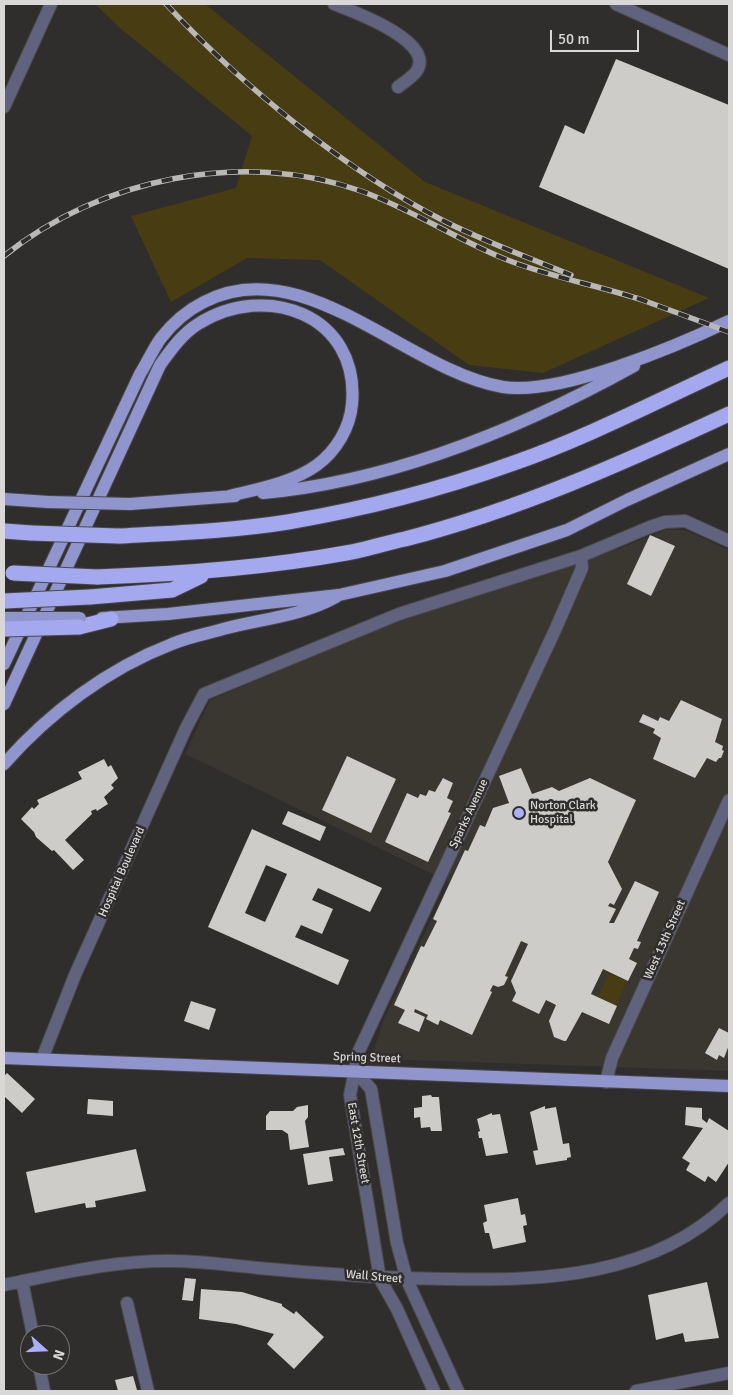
<!DOCTYPE html>
<style>
body{margin:0}
#map{position:relative;width:733px;height:1395px;overflow:hidden;background:#2f2e2c;font-family:Signika,sans-serif}
canvas{display:block}
.frame{position:absolute;inset:0;border:5px solid #d9d8d7;pointer-events:none}
.north{position:absolute;left:20px;top:1325px;width:50px;height:50px;box-sizing:border-box;background:#2f2e2c;border:1px solid #737270;border-radius:50%;rotate:110deg;font-size:14px;font-weight:700;line-height:20px;text-align:center;color:#d9d8d7}
.north::after{content:'';display:block;margin:auto;width:18px;height:22px;background:#abaffb;clip-path:polygon(50% 0,100% 100%,50% 72%,0 100%)}
.scale{position:absolute;left:550px;top:30px;width:89px;height:22px;box-sizing:border-box;border:2px solid #d9d8d7;border-top:0;padding-left:6px;font-size:15px;line-height:18px;white-space:nowrap;color:#d9d8d7;-webkit-text-stroke:4px #2f2e2c;paint-order:stroke}
</style>
<div id="map">
<canvas width="733" height="1395"></canvas>
<div class="frame"></div>
<div class="north">N</div>
<div class="scale">50 m</div>
</div>
<script>
const context = document.querySelector('canvas').getContext('2d');
context.lineJoin = 'round';
function fillPath(path, color) {
  context.fillStyle = color;
  context.fill(path, 'evenodd');
}
function trace(path, color, width, dash) {
  context.strokeStyle = color;
  context.lineWidth = width;
  context.lineCap = dash ? 'butt' : 'round';
  context.setLineDash(dash || []);
  context.stroke(path);
}
function label(font, color, halo, rows, align = 'center') {
  context.font = font + ' Signika,sans-serif';
  context.lineWidth = 5;
  context.setLineDash([]);
  context.textBaseline = 'middle';
  context.strokeStyle = halo;
  context.fillStyle = color;
  for (const [text, x, y, turn = 0] of rows) {
    context.save();
    context.translate(x, y);
    context.rotate((+turn || 0) * Math.PI / 180);
    context.textAlign = isNaN(turn) ? turn : align;
    if (halo) context.strokeText(text, 0, 0);
    context.fillText(text, 0, 0);
    context.restore();
  }
}
const built = new Path2D(`
 M 666,530 L 685,530 L 729,550 L 729,1071 L 380,1059 L 373,1052 L 384,1019 L 449,882 L 185,754 L 210,700 L 404,618 L 618,549 Z`);
const green = new Path2D(`
 M 95,4 L 205,4 L 425,182 L 709,298 L 543,373 L 469,365 L 320,260 L 247,258 L 171,302 L 131,216 L 236,188 L 252,136 L 120,28 Z
 M 609,974 L 627,981 L 616,1005 L 598,997 Z`);
const building = new Path2D(`
 M 616,59 L 729,105 L 729,269 L 539,187 L 565,125 L 584,134 Z
 M 650,535 L 675,546 L 651,596 L 627,584 Z
 M 681,700 L 722,719 L 715,742 L 723,746 L 722,750 L 724,751 L 721,758 L 719,758 L 716,762 L 707,758 L 695,778 L 653,759 L 661,738 L 653,733 L 655,729 L 639,722 L 643,714 L 658,721 L 660,717 L 669,721 Z
 M 347,756 L 396,779 L 371,833 L 322,810 Z
 M 104,759 L 108,767 L 111,765 L 118,778 L 111,785 L 114,788 L 104,797 L 108,804 L 97,811 L 96,809 L 91,811 L 92,814 L 65,840 L 84,860 L 73,870 L 54,850 L 52,851 L 36,837 L 34,832 L 21,819 L 32,807 L 34,809 L 39,804 L 37,800 L 82,779 L 78,772 Z
 M 521,768 L 532,794 L 552,787 L 559,791 L 590,778 L 636,800 L 608,862 L 622,889 L 614,905 L 610,903 L 608,906 L 616,909 L 609,923 L 614,923 L 635,881 L 659,892 L 637,941 L 641,942 L 638,949 L 634,948 L 629,959 L 637,963 L 628,981 L 603,969 L 591,994 L 617,1006 L 609,1024 L 582,1012 L 566,1041 L 564,1041 L 554,1037 L 549,1021 L 556,1005 L 546,1000 L 539,1014 L 512,1001 L 516,993 L 511,981 L 528,944 L 521,941 L 505,976 L 508,977 L 504,985 L 498,987 L 493,985 L 490,991 L 492,992 L 472,1035 L 440,1020 L 438,1025 L 426,1019 L 428,1015 L 415,1009 L 414,1012 L 425,1017 L 419,1032 L 398,1023 L 405,1010 L 394,1005 L 421,946 L 424,947 L 437,921 L 433,919 L 465,850 L 468,851 L 480,825 L 485,827 L 493,808 L 509,803 L 499,776 Z
 M 443,778 L 453,783 L 447,798 L 453,801 L 448,812 L 451,813 L 428,862 L 385,842 L 407,793 L 418,798 L 420,794 L 426,796 L 429,790 L 435,792 Z
 M 288,811 L 326,827 L 320,841 L 282,824 Z
 M 252,829 L 382,888 L 370,912 L 318,888 L 312,900 L 333,909 L 322,934 L 301,925 L 295,937 L 349,960 L 338,985 L 208,927 ZM 266,865 L 287,874 L 265,922 L 245,913 Z
 M 191,1001 L 216,1009 L 209,1030 L 184,1021 Z
 M 719,1028 L 729,1033 L 729,1045 L 724,1058 L 719,1055 L 717,1060 L 705,1053 Z
 M 7,1073 L 35,1099 L 22,1113 L 4,1096 L 4,1076 Z
 M 431,1095 L 432,1097 L 439,1097 L 442,1131 L 431,1131 L 430,1127 L 421,1128 L 420,1117 L 414,1118 L 414,1108 L 422,1107 L 422,1096 Z
 M 88,1099 L 113,1101 L 113,1116 L 87,1114 Z
 M 308,1105 L 308,1117 L 305,1121 L 309,1147 L 290,1150 L 288,1134 L 282,1130 L 266,1130 L 266,1116 L 270,1111 L 293,1111 L 297,1107 Z
 M 545,1106 L 545,1109 L 556,1107 L 563,1144 L 569,1143 L 571,1157 L 567,1158 L 567,1160 L 536,1165 L 533,1151 L 538,1150 L 530,1112 Z
 M 686,1107 L 702,1108 L 702,1119 L 707,1123 L 709,1118 L 729,1131 L 729,1162 L 716,1182 L 708,1176 L 705,1182 L 686,1170 L 690,1163 L 682,1158 L 703,1128 L 685,1125 Z
 M 492,1113 L 492,1115 L 500,1114 L 508,1153 L 486,1156 L 482,1138 L 479,1138 L 478,1132 L 480,1131 L 477,1119 Z
 M 343,1148 L 345,1155 L 329,1157 L 333,1181 L 308,1185 L 303,1154 Z
 M 136,1149 L 146,1191 L 95,1201 L 96,1207 L 86,1208 L 85,1203 L 35,1213 L 26,1172 Z
 M 518,1198 L 521,1215 L 525,1214 L 527,1225 L 523,1226 L 526,1242 L 493,1249 L 489,1233 L 485,1233 L 483,1223 L 487,1221 L 484,1205 Z
 M 185,1278 L 196,1279 L 193,1301 L 182,1300 Z
 M 707,1282 L 719,1338 L 685,1342 L 683,1333 L 656,1340 L 648,1295 Z
 M 201,1289 L 242,1292 L 282,1304 L 282,1306 L 294,1314 L 296,1311 L 324,1337 L 294,1369 L 267,1344 L 274,1334 L 236,1324 L 199,1319 Z
 M 133,1376 L 137,1390 L 118,1391 L 115,1380 Z`);
const minor = new Path2D(`
 M 334,4 C 352,11 438,42 416,72 C 411,78 403,83 398,87
 M 616,4 L 729,55
 M 4,107 L 51,4
 M 42,1059 L 75,975 L 186,728 L 204,694 L 399,614 L 581,556 L 650,527 L 665,522 L 685,521 L 729,541
 M 355,1071 L 371,1089 L 397,1243 L 407,1280 L 458,1391
 M 606,1082 L 612,1058 L 729,800
 M 22,1281 L 33,1335
 M 4,1285 C 59,1274 115,1260 171,1261 C 200,1261 229,1265 258,1268 C 320,1274 383,1278 446,1279 C 545,1281 653,1277 729,1203
 M 127,1303 L 148,1391
 M 39,1365 L 44,1391
 M 434,1391 L 397,1309 L 380,1279 L 350,1095 L 358,1053 L 556,628 L 582,568 L 581,556
 M 636,1391 L 729,1373`);
const major = new Path2D(`
 M 263,493 C 393,481 520,429 634,366
 M 4,499 L 48,502
 M 130,504 L 235,496
 M 102,618 L 168,614 L 339,595 L 445,571 L 567,530 L 627,500 L 729,454
 M 4,664 L 140,374 C 147,363 153,349 161,338 C 172,324 188,310 204,302 C 304,250 407,371 503,387 C 559,396 677,346 729,321
 M 4,704 L 160,365 C 171,350 182,334 198,324 C 266,281 360,315 352,404 C 350,428 336,451 317,465 C 292,483 258,489 229,496
 M 4,764 C 49,713 107,669 172,644 C 188,637 206,634 223,629 C 261,619 302,616 336,597
 M 4,1058 L 729,1086`);
const highway = new Path2D(`
 M 4,531 L 31,533
 M 118,536 C 175,533 232,531 288,522 C 364,509 439,490 511,464 C 586,438 657,401 729,368
 M 97,577 C 181,574 264,568 346,553 C 366,550 385,543 405,539 C 518,510 623,463 729,414
 M 90,597 L 172,590 L 201,576
 M 79,627 L 111,619`);
const rail = new Path2D(`
 M 166,4 C 241,85 347,172 446,222 C 486,242 529,258 571,275
 M 4,256 C 101,178 243,149 361,191 C 411,209 456,239 505,259 C 549,277 597,285 642,300
 M 637,298 L 729,332`);
const majorBridge = new Path2D(`
 M 48,502 L 130,504
 M 4,618 L 80,618`);
const highwayBridge = new Path2D(`
 M 31,533 L 118,536
 M 13,573 L 97,577
 M 4,601 L 90,597
 M 4,629 L 79,627`);
const markers = [
 [519,813,6,"#abaffb"]
];
const poiNames = [
 ["Norton Clark",530,806],
 ["Hospital",530,820]
];
const streetNames = [
 ["Sparks Avenue",469,814,-65],
 ["Hospital Boulevard",122,872,-66],
 ["West 13th Street",665,940,-66],
 ["Spring Street",367,1058,2],
 ["East 12th Street",358,1143,80],
 ["Wall Street",374,1277,5]
];
fillPath(built, '#39372f');
fillPath(green, '#483d12');
fillPath(building, '#cdccc9');
trace(minor, '#4a4947', 14);
trace(major, '#4a4947', 14);
trace(highway, '#4a4947', 17);
trace(minor, '#60627e', 12);
trace(major, '#9195ce', 12);
trace(highway, '#a4a8ee', 15);
trace(rail, '#b9b8b7', 5.5);
trace(rail, '#2f2e2c', 4, [11]);
trace(majorBridge, '#4a4947', 14, []);
trace(highwayBridge, '#4a4947', 17, []);
trace(majorBridge, '#9195ce', 12);
trace(highwayBridge, '#a4a8ee', 15);
for (const [x, y, r, color] of markers) {
  const dot = new Path2D();
  dot.arc(x, y, r, 0, 2 * Math.PI);
  context.fillStyle = color;
  context.fill(dot);
  trace(dot, '#2f2e2c', 2);
}
label('12px', '#d9d8d7', '#2f2e2c', poiNames, 'left');
label('12px', '#d9d8d7', '#2f2e2c', streetNames);
</script>
